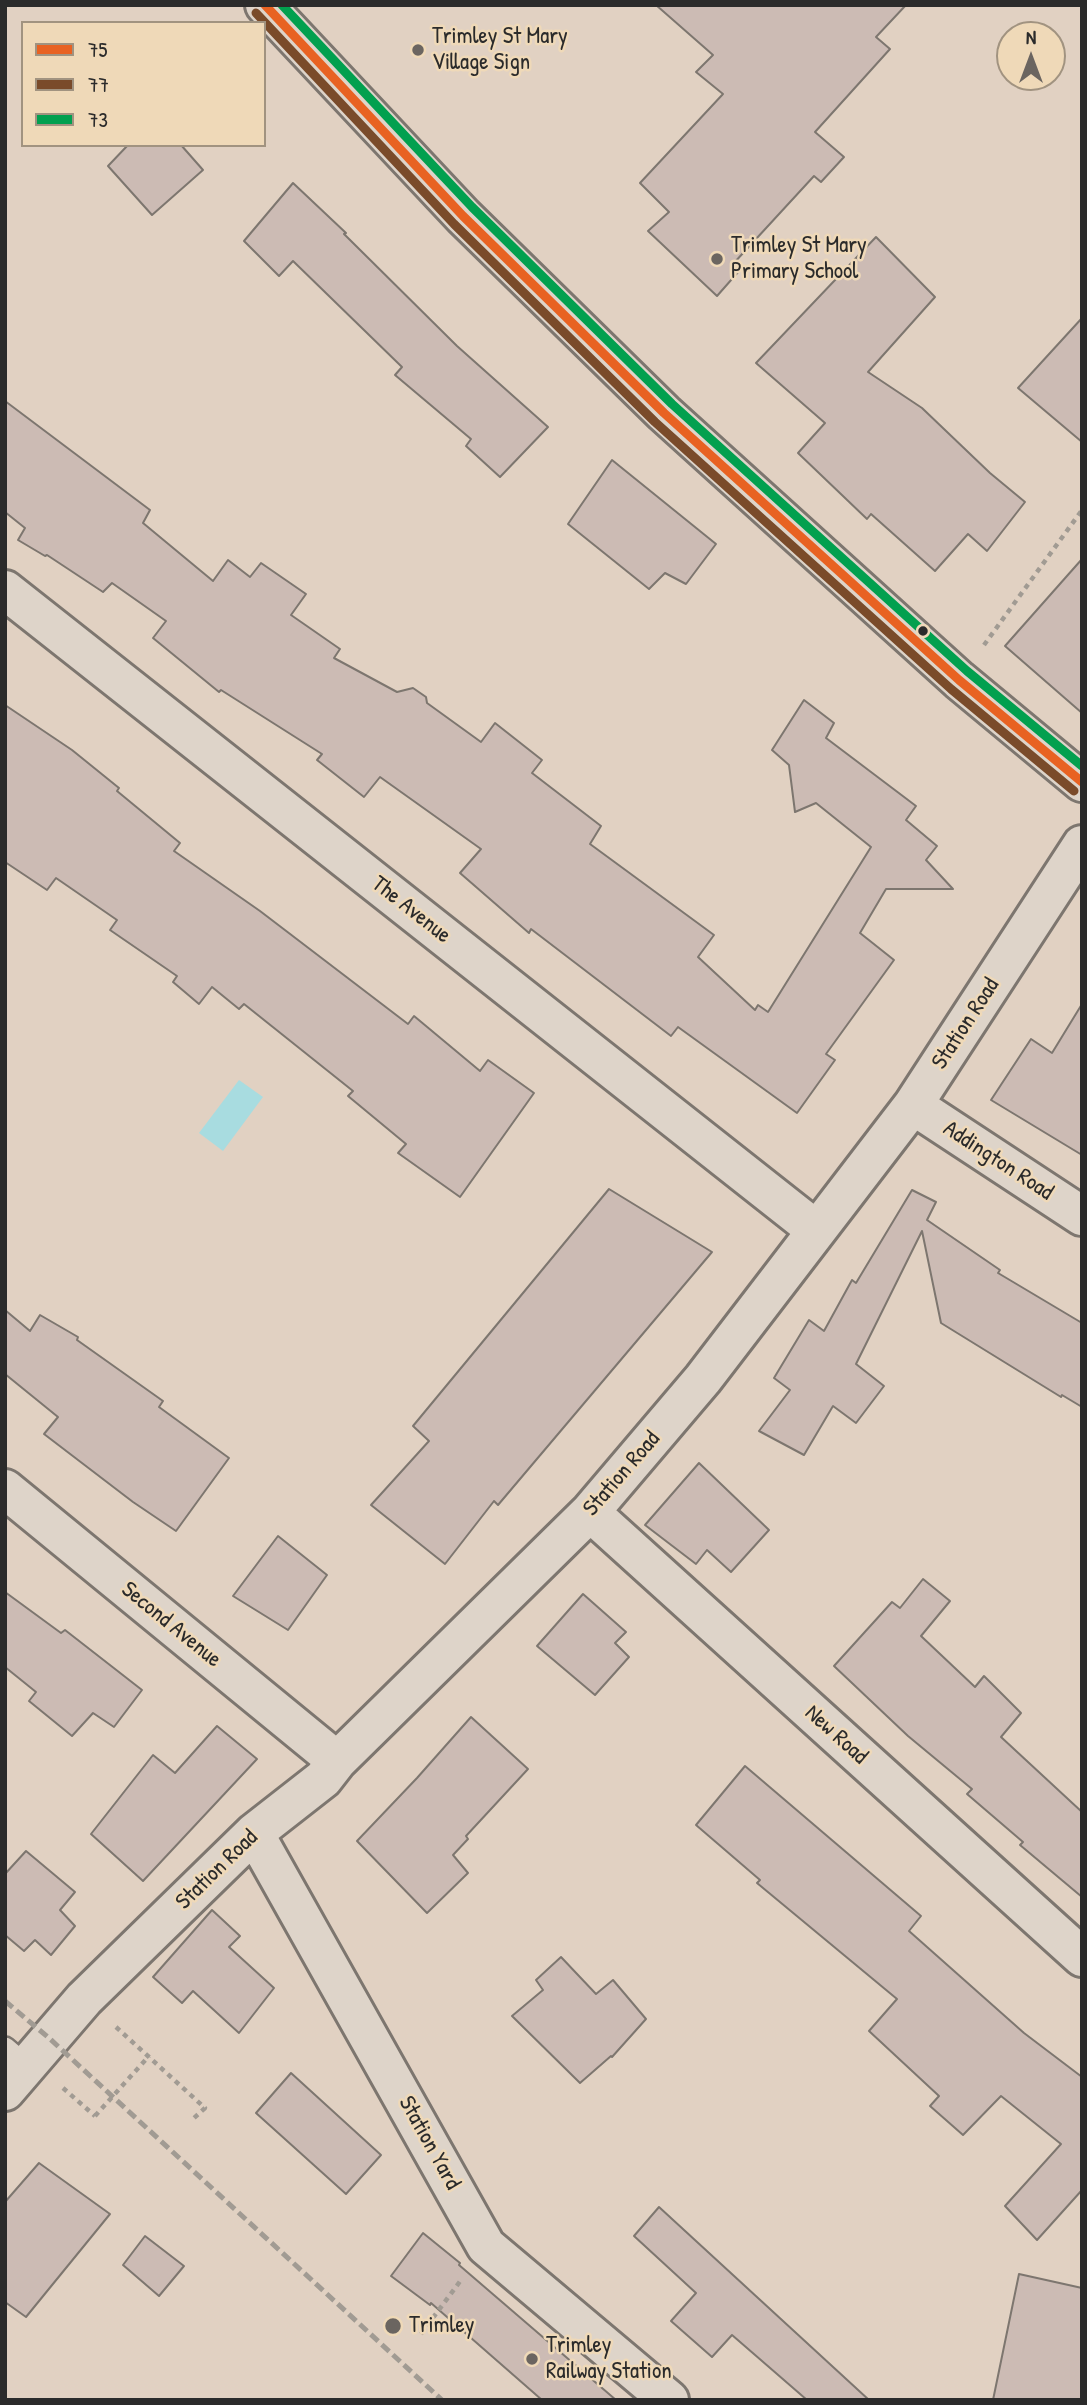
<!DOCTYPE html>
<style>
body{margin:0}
#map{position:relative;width:1087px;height:2405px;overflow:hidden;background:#e1d1c2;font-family:"Patrick Hand",sans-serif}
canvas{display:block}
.frame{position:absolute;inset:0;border:7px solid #2b2b2b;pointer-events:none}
.legend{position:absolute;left:21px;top:21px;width:245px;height:126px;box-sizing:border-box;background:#efd9b8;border:2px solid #a19380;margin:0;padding:9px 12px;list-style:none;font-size:21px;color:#2b2b2b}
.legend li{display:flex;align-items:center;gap:14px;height:35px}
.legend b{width:35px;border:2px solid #a19380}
.north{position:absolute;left:996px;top:21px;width:70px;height:70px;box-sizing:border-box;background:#efd9b8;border:2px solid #a19380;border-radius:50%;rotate:0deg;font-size:19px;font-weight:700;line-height:28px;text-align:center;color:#2b2b2b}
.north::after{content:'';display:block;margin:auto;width:24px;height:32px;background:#6b6560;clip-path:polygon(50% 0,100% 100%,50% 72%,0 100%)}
</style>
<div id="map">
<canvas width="1087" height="2405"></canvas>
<div class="frame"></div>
<ul class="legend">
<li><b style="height:9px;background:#e86222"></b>75</li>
<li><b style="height:9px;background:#7a4b2a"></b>77</li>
<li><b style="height:9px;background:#02a04f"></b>73</li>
</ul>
<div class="north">N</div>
</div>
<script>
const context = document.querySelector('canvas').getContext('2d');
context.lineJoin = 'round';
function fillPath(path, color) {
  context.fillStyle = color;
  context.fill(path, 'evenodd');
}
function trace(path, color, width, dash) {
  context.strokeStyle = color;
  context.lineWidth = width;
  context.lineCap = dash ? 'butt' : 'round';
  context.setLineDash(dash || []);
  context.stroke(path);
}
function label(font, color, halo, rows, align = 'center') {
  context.font = font + ' "Patrick Hand",sans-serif';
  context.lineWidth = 5;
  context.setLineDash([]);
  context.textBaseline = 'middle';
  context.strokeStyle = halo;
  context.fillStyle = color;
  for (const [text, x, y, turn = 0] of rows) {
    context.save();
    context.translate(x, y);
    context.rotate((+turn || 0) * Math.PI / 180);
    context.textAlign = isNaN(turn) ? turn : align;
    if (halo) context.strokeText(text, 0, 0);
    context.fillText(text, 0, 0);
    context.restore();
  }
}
const water = new Path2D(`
 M 239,1080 L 263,1097 L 223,1151 L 199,1133 Z`);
const building = new Path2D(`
 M 656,5 L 906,5 L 876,37 L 890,49 L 815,132 L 844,157 L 821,182 L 814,176 L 733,264 L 739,271 L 717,296 L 648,231 L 669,212 L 640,183 L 723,94 L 696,72 L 713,55 Z
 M 128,145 L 181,145 L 203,170 L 152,215 L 108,166 Z
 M 293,183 L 346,233 L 344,234 L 457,346 L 548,427 L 500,477 L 466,446 L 471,439 L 395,375 L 402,367 L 293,261 L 279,276 L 244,241 Z
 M 876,237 L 935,297 L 868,372 L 922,408 L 990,473 L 1025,502 L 987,551 L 968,534 L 935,571 L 871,514 L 867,519 L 798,453 L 825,423 L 756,363 Z
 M 1082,318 L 1082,442 L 1018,388 Z
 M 5,401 L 150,510 L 143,523 L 213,581 L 228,560 L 250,577 L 261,563 L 306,594 L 291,615 L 340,649 L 334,658 L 397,692 L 413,688 L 426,697 L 427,703 L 481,742 L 495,723 L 542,760 L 532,773 L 601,826 L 590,844 L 714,935 L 698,957 L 755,1010 L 758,1005 L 768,1012 L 871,847 L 816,803 L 795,812 L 789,765 L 772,750 L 804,700 L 834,723 L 826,738 L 916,806 L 906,820 L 937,846 L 926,860 L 953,889 L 886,889 L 860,933 L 894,960 L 826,1054 L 835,1060 L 797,1113 L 678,1027 L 671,1036 L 531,929 L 529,933 L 460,873 L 481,849 L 380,777 L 364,797 L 317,760 L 322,754 L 221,690 L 219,692 L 153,638 L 166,621 L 112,583 L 103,592 L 47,555 L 45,556 L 18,540 L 25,528 L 5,512 Z
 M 612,460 L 716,544 L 686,584 L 665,573 L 649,589 L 568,524 Z
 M 1082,559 L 1082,713 L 1005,646 Z
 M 5,705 L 72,750 L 119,788 L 117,791 L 180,843 L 174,851 L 260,911 L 408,1024 L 414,1016 L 480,1071 L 488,1060 L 534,1093 L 460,1197 L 398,1153 L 406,1144 L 348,1096 L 353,1091 L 244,1004 L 239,1009 L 212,987 L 199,1004 L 173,982 L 177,976 L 110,930 L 117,920 L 56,878 L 47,890 L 5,862 Z
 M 1082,1004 L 1082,1155 L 991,1100 L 1031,1039 L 1052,1053 Z
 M 609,1189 L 712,1252 L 498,1505 L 494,1501 L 445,1564 L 371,1505 L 429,1441 L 413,1426 Z
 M 912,1190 L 936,1202 L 927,1220 L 1000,1270 L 998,1273 L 1082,1323 L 1082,1407 L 1062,1395 L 1061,1397 L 941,1323 L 922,1231 L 856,1364 L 884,1386 L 856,1423 L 833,1406 L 804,1455 L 759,1431 L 790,1390 L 774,1378 L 809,1320 L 824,1331 L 852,1280 L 856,1283 Z
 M 5,1310 L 30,1331 L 40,1315 L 78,1337 L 77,1340 L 163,1401 L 159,1407 L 229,1458 L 176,1531 L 133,1502 L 44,1434 L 58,1417 L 5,1374 Z
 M 699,1463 L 769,1530 L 731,1572 L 707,1550 L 696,1564 L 645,1525 Z
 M 278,1536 L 327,1575 L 288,1630 L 233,1596 Z
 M 923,1579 L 950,1601 L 921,1636 L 975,1687 L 984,1676 L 1021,1713 L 1001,1737 L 1082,1812 L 1082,1897 L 1020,1845 L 1023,1842 L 967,1794 L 972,1789 L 908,1736 L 834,1666 L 892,1602 L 900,1608 Z
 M 5,1592 L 61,1633 L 65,1630 L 142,1690 L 114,1727 L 93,1713 L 72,1736 L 29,1701 L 36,1692 L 5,1667 Z
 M 583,1594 L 626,1632 L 615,1643 L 629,1657 L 595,1695 L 537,1646 Z
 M 471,1717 L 528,1769 L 466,1836 L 468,1839 L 453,1855 L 468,1873 L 427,1913 L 357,1841 L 417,1778 Z
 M 217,1726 L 257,1759 L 143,1881 L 91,1834 L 153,1755 L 175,1773 Z
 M 745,1766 L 921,1916 L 909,1931 L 1024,2033 L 1082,2077 L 1082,2190 L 1037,2240 L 1005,2206 L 1061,2144 L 1001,2096 L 963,2135 L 930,2106 L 939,2096 L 869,2031 L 897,1999 L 757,1883 L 760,1880 L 696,1825 Z
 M 26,1851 L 75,1892 L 60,1910 L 75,1926 L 51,1955 L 35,1940 L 24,1951 L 5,1935 L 5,1874 Z
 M 212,1910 L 240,1936 L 229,1947 L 274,1988 L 239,2033 L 193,1991 L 182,2003 L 153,1977 Z
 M 561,1957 L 596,1994 L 613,1980 L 646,2019 L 612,2057 L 611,2056 L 580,2083 L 512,2016 L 543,1990 L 536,1980 Z
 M 291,2073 L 381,2155 L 346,2194 L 256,2113 Z
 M 39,2163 L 110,2214 L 26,2317 L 5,2302 L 5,2202 Z
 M 659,2207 L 869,2400 L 807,2400 L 732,2335 L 712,2357 L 671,2321 L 696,2293 L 634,2236 Z
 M 423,2233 L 460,2263 L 459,2265 L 616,2400 L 542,2400 L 431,2303 L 430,2305 L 391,2276 Z
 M 145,2236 L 184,2266 L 159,2296 L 123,2265 Z
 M 1019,2274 L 1082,2288 L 1082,2400 L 993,2400 Z`);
const path = new Path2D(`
 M 984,645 L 1082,510
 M 116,2027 L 205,2108 L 194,2118
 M 63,2088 L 95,2116
 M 421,2334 L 461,2280`);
const lane = new Path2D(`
 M 5,2048 L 26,2066`);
const street = new Path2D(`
 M 5,590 L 816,1230
 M 913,1105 L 1082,1216
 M 5,1489 L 337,1761
 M 590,1512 L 1082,1957
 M 254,1833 L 486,2246 L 669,2400
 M 5,2091 L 84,1999 L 254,1833 L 323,1779 L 337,1761 L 590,1512 L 703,1379 L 913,1105 L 1082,845`);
const secondary = new Path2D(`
 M 265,5 L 463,216 L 664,413 L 959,680 L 1082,782`);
const rail = new Path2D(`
 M 5,2001 L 49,2038 L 442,2400`);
const pathBridge = new Path2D(`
 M 95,2116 L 149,2056`);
const bus1 = new Path2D(`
 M 265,5 L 463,216 L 664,413 L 959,680 L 1082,782`);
const bus2 = new Path2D(`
 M 256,13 L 454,224 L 655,422 L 951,689 L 1074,791`);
const bus3 = new Path2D(`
 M 282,5 L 472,207 L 672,404 L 967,671 L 1082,766`);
const markers = [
 [418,50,7,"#6b6560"],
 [717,259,7,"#6b6560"],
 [923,631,6,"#2b2b2b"],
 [393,2326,9,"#6b6560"],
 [532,2359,7,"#6b6560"]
];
const poiNames = [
 ["Trimley St Mary",432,37],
 ["Village Sign",432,63],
 ["Trimley St Mary",731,246],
 ["Primary School",731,272],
 ["Trimley",409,2326],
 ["Trimley",546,2346],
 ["Railway Station",546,2372]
];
const streetNames = [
 ["The Avenue",411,910,38],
 ["Station Road",966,1024,-57],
 ["Addington Road",998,1161,33],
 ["Station Road",622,1474,-49],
 ["Second Avenue",171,1625,39],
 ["New Road",836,1735,42],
 ["Station Road",217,1870,-44],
 ["Station Yard",429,2143,61]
];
fillPath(water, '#a8dce0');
fillPath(building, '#ccbbb4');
trace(building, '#7d766f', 2);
trace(lane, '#7d766f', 26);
trace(street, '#7d766f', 44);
trace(secondary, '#7d766f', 44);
trace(path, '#a19b93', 4.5, [5, 5]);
trace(lane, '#ded4c9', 21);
trace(street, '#ded4c9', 38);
trace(secondary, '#ded4c9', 38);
trace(rail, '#a19b93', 5, [10, 5]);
trace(pathBridge, '#a19b93', 4.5, [5, 5]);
trace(bus1, '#e86222', 9);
trace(bus2, '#7a4b2a', 9);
trace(bus3, '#02a04f', 9);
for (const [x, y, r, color] of markers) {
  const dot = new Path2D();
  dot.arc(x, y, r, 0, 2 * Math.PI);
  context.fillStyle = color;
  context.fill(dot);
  trace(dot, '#efd9b8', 2.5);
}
label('23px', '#2b2b2b', '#efd9b8', poiNames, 'left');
label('23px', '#2b2b2b', '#efd9b8', streetNames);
</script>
